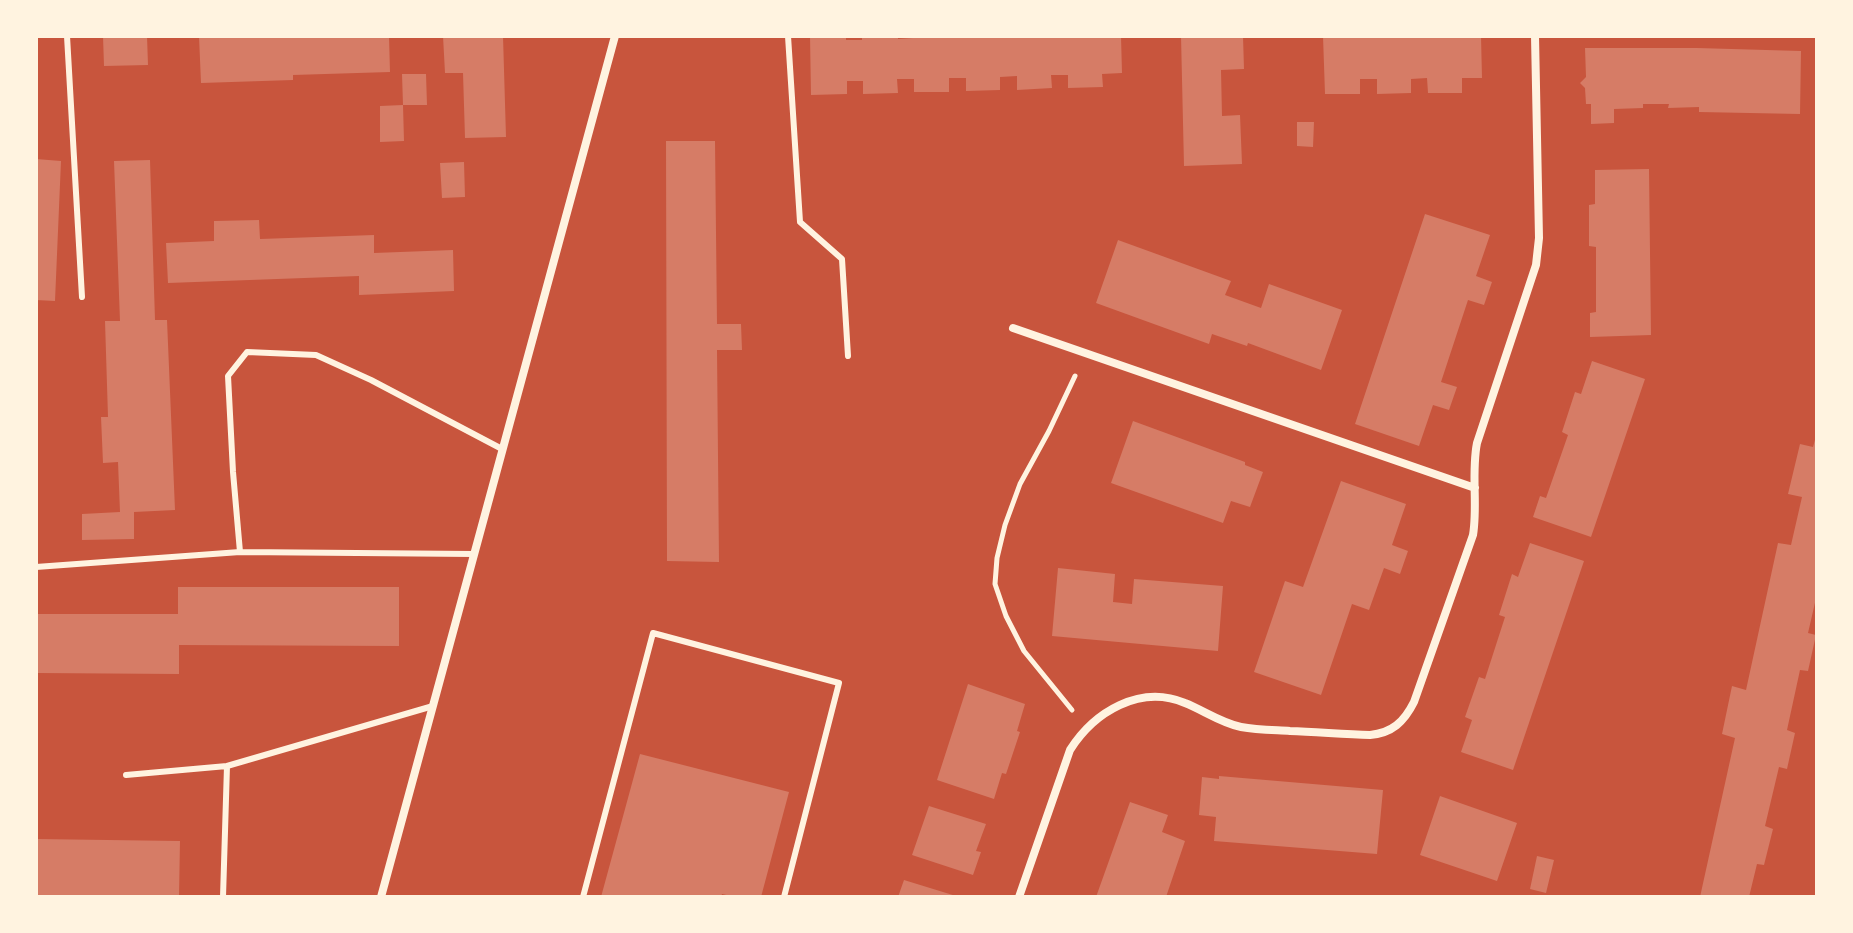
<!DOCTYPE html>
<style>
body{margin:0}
#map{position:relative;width:1853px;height:933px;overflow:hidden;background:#c8553d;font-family:"Zilla Slab",serif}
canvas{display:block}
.frame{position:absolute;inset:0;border:38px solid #fff3e0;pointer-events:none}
</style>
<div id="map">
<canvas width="1853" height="933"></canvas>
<div class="frame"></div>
</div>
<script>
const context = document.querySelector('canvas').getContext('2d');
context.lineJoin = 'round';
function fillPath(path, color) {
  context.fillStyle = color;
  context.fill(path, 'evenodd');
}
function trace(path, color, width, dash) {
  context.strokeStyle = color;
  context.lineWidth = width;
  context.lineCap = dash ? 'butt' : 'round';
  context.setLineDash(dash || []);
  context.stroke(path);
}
const building = new Path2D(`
 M 103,36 L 147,36 L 148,65 L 104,66 Z
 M 199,36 L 389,36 L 390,72 L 293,75 L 293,80 L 201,83 Z
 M 443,36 L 503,36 L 506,137 L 465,138 L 463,73 L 445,73 Z
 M 810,36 L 846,36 L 846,40 L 862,40 L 862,36 L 898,36 L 898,39 L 913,38 L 913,36 L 948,36 L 948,38 L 965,36 L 1121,36 L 1122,73 L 1102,74 L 1103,87 L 1068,88 L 1068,75 L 1051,75 L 1052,88 L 1017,90 L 1017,76 L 1000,77 L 1000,90 L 966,91 L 966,78 L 949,78 L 949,92 L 914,92 L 914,79 L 897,79 L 898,93 L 863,94 L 863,81 L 847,81 L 847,94 L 811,95 Z
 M 1181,36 L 1243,36 L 1244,69 L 1221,70 L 1222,116 L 1240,115 L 1242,164 L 1184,166 Z
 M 1323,36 L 1481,36 L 1482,78 L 1462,78 L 1462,93 L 1428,93 L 1427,78 L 1411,79 L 1411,93 L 1377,94 L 1377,79 L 1360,79 L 1360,94 L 1325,94 Z
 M 1585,48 L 1697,48 L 1801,51 L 1800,114 L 1699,112 L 1699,107 L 1668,108 L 1669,104 L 1643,104 L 1643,108 L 1614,109 L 1614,123 L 1591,124 L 1591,104 L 1586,104 L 1585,88 L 1580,83 L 1586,77 Z
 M 402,74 L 426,74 L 427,105 L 403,105 Z
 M 403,105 L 404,141 L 380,142 L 380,106 Z
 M 1297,122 L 1314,122 L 1313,147 L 1297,146 Z
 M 666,141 L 715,141 L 717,324 L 741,324 L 742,350 L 717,350 L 719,562 L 667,561 Z
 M 36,159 L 61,161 L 55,301 L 36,300 Z
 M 150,160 L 155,320 L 167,320 L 175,510 L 134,512 L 134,539 L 82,540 L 82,514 L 120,512 L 118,462 L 103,463 L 101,417 L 108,417 L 105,321 L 120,321 L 114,161 Z
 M 464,162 L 465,197 L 442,198 L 440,163 Z
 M 1649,169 L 1651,335 L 1590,337 L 1590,313 L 1596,312 L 1596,247 L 1589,246 L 1589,205 L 1595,204 L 1595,170 Z
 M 1425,214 L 1490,235 L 1476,276 L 1492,282 L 1484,305 L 1468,300 L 1441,382 L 1457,387 L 1449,410 L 1433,405 L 1419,446 L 1355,424 Z
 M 259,220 L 260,239 L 374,235 L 374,253 L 453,250 L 454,291 L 359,295 L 359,276 L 168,283 L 166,243 L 214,241 L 214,221 Z
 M 1118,240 L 1231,281 L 1225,295 L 1261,308 L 1269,284 L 1342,310 L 1321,370 L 1248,343 L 1247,346 L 1212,334 L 1209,344 L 1096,303 Z
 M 1592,361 L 1645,379 L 1591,537 L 1533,517 L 1540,496 L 1546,498 L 1568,435 L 1562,432 L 1575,392 L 1581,394 Z
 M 1133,421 L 1245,462 L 1245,465 L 1263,472 L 1250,507 L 1231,501 L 1223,523 L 1111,483 Z
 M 1816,436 L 1817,594 L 1808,633 L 1816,635 L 1808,671 L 1800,670 L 1787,730 L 1795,733 L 1787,769 L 1779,767 L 1765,826 L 1773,829 L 1764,865 L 1757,864 L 1749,897 L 1700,897 L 1735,738 L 1722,734 L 1732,686 L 1746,690 L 1778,543 L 1791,545 L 1802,497 L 1788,494 L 1800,444 L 1813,447 Z
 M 1341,481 L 1406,504 L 1392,545 L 1408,551 L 1400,574 L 1384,568 L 1369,610 L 1352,604 L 1321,695 L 1254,672 L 1285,581 L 1303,587 Z
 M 1530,543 L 1584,561 L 1513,770 L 1461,752 L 1472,720 L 1465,717 L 1479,677 L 1485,679 L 1505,617 L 1499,615 L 1512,574 L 1518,577 Z
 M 1058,568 L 1115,574 L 1113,602 L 1132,604 L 1134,579 L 1223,586 L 1218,651 L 1052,636 Z
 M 178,587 L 399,587 L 399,646 L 179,645 L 179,674 L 36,673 L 36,614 L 178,614 Z
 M 968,684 L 1025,704 L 1017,731 L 1020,732 L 1006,774 L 1002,773 L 994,799 L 937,780 Z
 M 640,754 L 789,792 L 761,897 L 735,897 L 722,894 L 721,897 L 601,897 Z
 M 1219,776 L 1383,790 L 1377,854 L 1214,841 L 1216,817 L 1199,815 L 1202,777 L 1219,779 Z
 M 1440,796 L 1517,823 L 1497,881 L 1420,855 Z
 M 1130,802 L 1168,815 L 1162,832 L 1185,841 L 1166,897 L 1096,897 Z
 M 929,806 L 986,824 L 976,851 L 981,852 L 973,875 L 912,855 Z
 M 36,839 L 180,841 L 179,897 L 36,897 Z
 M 1537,856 L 1554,860 L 1546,893 L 1530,889 Z
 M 904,880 L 956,896 L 956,897 L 898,897 Z`);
const path = new Path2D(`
 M 1072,710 L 1024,651 L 1006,616 L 995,584 L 997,558 L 1005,525 L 1020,484 L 1049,431 L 1075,376`);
const service = new Path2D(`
 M 67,36 L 82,297
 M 788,36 L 800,222 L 842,259 L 848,356
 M 240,552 L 233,472 L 228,376 L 247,352 L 316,355 L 371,380 L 502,449
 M 36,567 L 240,552 L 474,554
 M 126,775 L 227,766
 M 223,897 L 227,766 L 433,706
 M 583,897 L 653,633 L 839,683 L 784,897`);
const minor = new Path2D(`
 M 1013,328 L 1475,488
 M 381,897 L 615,36
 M 1019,897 L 1070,750 C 1094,712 1140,684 1185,703 C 1203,710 1221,723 1241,727 C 1257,730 1274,730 1290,731 C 1316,732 1343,734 1370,735 C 1392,733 1404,722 1414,702 L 1473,535 C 1478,505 1471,473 1477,443 L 1536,265 L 1539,238 L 1535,36`);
fillPath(building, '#d67c66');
trace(path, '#fff3e0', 5);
trace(service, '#fff3e0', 6);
trace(minor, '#fff3e0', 8);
</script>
